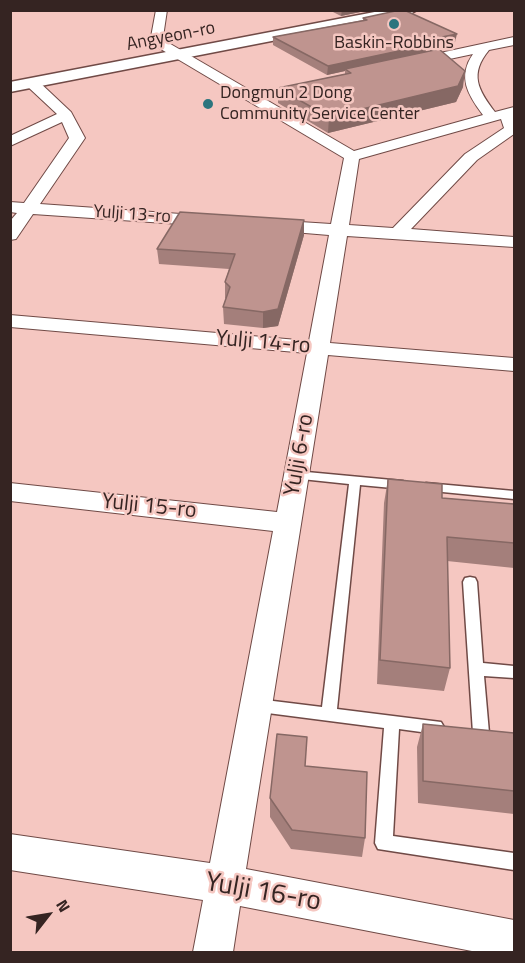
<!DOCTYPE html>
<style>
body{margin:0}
#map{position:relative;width:525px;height:963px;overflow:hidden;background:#f5c7c1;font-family:"Titillium Web",sans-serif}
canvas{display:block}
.frame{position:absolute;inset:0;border:12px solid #352422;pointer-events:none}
.north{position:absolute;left:18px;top:885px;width:60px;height:60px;-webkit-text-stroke:4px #f5c7c1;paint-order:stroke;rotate:59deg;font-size:16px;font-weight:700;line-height:24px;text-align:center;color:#352422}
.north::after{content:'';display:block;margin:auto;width:21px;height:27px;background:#352422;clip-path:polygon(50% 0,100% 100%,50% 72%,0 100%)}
</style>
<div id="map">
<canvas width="525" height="963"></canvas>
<div class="frame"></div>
<div class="north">N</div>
</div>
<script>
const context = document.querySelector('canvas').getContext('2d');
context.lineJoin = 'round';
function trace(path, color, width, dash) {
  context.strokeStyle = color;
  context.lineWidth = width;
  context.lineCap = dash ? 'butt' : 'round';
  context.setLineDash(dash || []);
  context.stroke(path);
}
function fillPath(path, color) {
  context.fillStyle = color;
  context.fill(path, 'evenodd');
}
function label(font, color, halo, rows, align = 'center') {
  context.font = font + ' "Titillium Web",sans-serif';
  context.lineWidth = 5;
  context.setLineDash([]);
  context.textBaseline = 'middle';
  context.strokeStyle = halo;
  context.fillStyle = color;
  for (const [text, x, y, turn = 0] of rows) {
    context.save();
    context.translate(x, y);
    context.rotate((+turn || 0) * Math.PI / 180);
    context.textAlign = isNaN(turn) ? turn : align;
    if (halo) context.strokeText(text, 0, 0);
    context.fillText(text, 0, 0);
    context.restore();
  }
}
const lane = new Path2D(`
 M 296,471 L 403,481 L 409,485 L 403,489 L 360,485 L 337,709 L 441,722 L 444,727 L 441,732 L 436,734 L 399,729 L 393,836 L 514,853 L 514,870 L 378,849 L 375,843 L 384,728 L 252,711 L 249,706 L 252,701 L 257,699 L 322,707 L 349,484 L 292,478 L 290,475 L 292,472 Z
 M 426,483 L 514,491 L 514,499 L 422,490 L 420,487 Z
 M 470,577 L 475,578 L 477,582 L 483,663 L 514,666 L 514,678 L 484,676 L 489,733 L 487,738 L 481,740 L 475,738 L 473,733 L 463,582 L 465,578 Z`);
const street = new Path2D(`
 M 156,10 L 167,10 L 163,37 L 167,42 L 354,151 L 483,115 C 468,95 457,77 473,54 L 412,67 L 406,63 L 412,59 L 514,37 L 514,45 L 489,50 C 469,74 478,90 495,112 L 514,107 L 514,134 L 477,160 L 411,229 L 514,237 L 514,247 L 347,236 L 330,343 L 514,358 L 514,371 L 328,355 L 246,869 L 514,920 L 514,952 L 477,952 L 240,906 L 233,952 L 193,952 L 203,900 L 10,870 L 10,834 L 210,863 L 273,531 L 10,501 L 10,483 L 277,512 L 307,353 L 10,327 L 10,315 L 309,341 L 329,235 L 269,230 L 263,229 L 260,225 L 263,221 L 269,220 L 331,224 L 344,158 L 159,48 L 151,37 ZM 501,119 L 504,128 L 465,154 L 393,228 L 349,225 L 359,159 Z
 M 32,79 L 37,80 L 71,112 L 85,138 L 40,204 L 209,216 L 215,217 L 218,221 L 215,225 L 209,226 L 33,214 L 16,239 L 10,240 L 10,221 L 17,213 L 10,212 L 10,202 L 24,203 L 69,138 L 62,122 L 10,146 L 10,136 L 57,114 L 27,86 L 25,83 Z`);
const secondary = new Path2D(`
 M 385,10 L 417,10 L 410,14 L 10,92 L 10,82 Z`);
const wall = new Path2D(`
 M 329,10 L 370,10 L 341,16 Z
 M 363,18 L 455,42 L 426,48 L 426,52 L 463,87 L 456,102 L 328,133 L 278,103 L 278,88 L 345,74 L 345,71 L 327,75 L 273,45 L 273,37 L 363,20 Z
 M 304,235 L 278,326 L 263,328 L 224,324 L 223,307 L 226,299 L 225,298 L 225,282 L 229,269 L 159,264 L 157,249 Z
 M 388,479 L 442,498 L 514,504 L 514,568 L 447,561 L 450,668 L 444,691 L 377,684 L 384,503 Z
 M 423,724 L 514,733 L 514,814 L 418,803 L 417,747 Z
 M 305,766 L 365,838 L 362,857 L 291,849 L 270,817 L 270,798 Z`);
const shadedWall = new Path2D(`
 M 342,10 L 370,10 L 341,16 Z
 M 457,34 L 455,42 L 426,48 L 426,54 L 345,69 L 345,71 L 327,75 L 328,66 L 422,41 Z
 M 465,71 L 463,87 L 456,102 L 328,133 L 329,117 Z
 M 304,220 L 304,235 L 278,326 L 263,328 L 263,312 Z`);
const building = new Path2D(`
 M 400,10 L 404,10 L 457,34 L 422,41 L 427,45 L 328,66 L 273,37 L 367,20 L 363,18 Z
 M 439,49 L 465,71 L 458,86 L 329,117 L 278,88 L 351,73 L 345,69 Z
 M 180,212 L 304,220 L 278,309 L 263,312 L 223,307 L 230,287 L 225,282 L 235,254 L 157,249 Z
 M 388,479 L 442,484 L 442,498 L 514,504 L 514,543 L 447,537 L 450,668 L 380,660 Z
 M 423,724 L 514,733 L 514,791 L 423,781 Z
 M 277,734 L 307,737 L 305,766 L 367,772 L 365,838 L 292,830 L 270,798 Z`);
const markers = [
 [394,24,6,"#2c757e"],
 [208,104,6,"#2c757e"]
];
const farStreetnames = [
 ["Angyeon-ro",171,37,-11],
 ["Yulji 13-ro",132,215,4]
];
const farPoinames = [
 ["Baskin-Robbins",394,44],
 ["Dongmun 2 Dong",220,94,"left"],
 ["Community Service Center",220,115,"left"]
];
const streetNames = [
 ["Yulji 14-ro",263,343,5],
 ["Yulji 6-ro",300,455,-80],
 ["Yulji 15-ro",149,507,6]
];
const nearStreetnames = [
 ["Yulji 16-ro",263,893,10]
];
trace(lane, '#704a46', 3);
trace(street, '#704a46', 2);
trace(secondary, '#704a46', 3);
fillPath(lane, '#fff');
fillPath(street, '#fff');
fillPath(secondary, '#fff');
fillPath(wall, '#a47f7b');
fillPath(shadedWall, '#866864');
fillPath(building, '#bf948f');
trace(building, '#866864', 1.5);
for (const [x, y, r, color] of markers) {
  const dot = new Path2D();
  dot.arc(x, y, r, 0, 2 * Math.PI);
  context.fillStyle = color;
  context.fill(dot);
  trace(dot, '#f5c7c1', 2);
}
label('18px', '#352422', '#f5c7c1', farStreetnames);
label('18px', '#352422', '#f5c7c1', farPoinames);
label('22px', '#352422', '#f5c7c1', streetNames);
label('27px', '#352422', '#f5c7c1', nearStreetnames);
</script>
